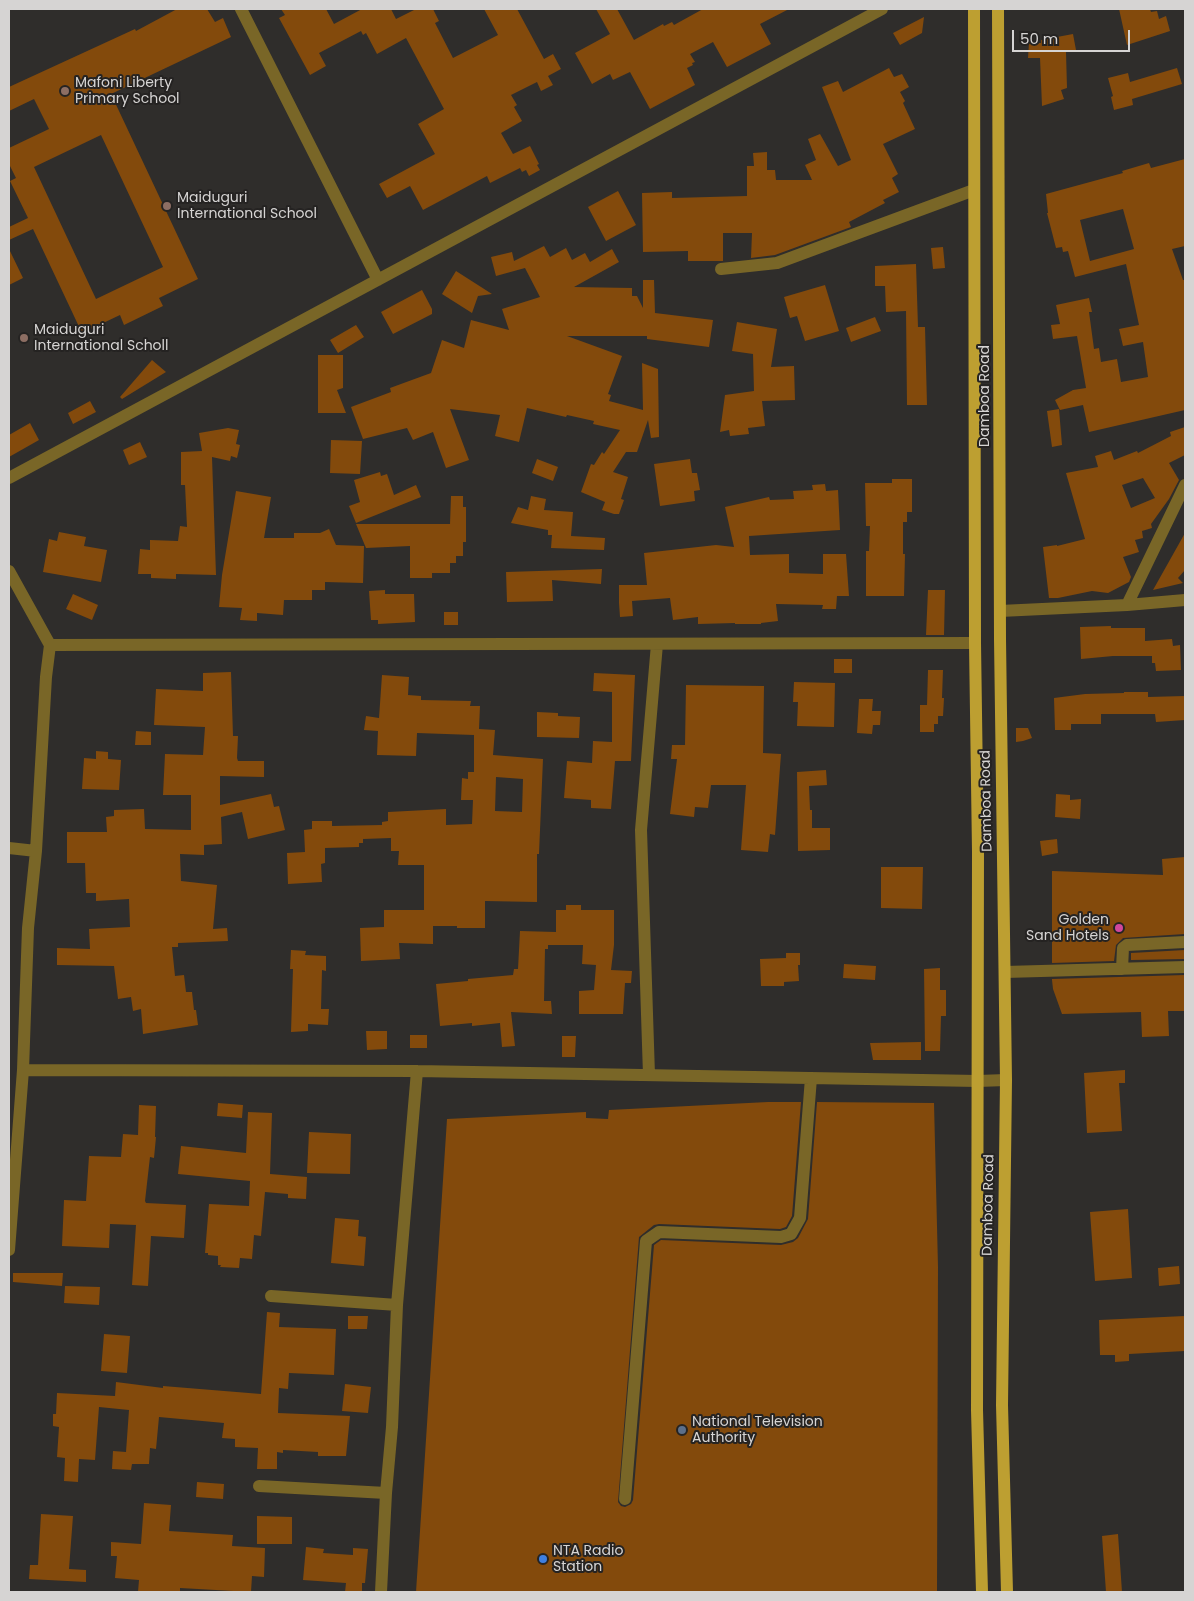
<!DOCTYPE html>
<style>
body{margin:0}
#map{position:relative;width:1194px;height:1601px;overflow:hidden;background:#2f2d2b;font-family:Poppins,sans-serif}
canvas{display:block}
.frame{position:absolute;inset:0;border:10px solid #d6d4d3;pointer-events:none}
.scale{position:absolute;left:1012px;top:30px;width:118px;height:22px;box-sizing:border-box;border:2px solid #d6d4d3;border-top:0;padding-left:6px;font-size:15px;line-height:18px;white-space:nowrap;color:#d6d4d3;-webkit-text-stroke:4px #252322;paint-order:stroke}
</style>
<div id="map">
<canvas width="1194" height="1601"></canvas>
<div class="frame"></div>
<div class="scale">50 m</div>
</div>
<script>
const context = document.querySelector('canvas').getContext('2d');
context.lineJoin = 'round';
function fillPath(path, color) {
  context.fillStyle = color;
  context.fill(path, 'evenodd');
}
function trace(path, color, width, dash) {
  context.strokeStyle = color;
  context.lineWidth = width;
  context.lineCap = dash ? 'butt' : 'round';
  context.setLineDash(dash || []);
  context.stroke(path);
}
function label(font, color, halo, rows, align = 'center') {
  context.font = font + ' Poppins,sans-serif';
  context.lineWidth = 4;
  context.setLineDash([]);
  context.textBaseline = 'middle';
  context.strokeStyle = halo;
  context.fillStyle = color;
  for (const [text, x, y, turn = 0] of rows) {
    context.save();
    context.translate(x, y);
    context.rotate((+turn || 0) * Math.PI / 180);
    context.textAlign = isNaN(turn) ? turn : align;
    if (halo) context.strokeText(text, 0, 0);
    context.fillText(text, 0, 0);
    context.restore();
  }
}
const building = new Path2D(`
 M 177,9 L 207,9 L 215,22 L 223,18 L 231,37 L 111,94 L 198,279 L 159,298 L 163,306 L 124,325 L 120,315 L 82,333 L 33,229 L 9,240 L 9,227 L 28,218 L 10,181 L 16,178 L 9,164 L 9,148 L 49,129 L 34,99 L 9,111 L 9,87 L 135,29 L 136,31 ZM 101,135 L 163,267 L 96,299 L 34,167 Z
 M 281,9 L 326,9 L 334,24 L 362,9 L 391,9 L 396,19 L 416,9 L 433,9 L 439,21 L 435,23 L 453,58 L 498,35 L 484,9 L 517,9 L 544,59 L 553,54 L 561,69 L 548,76 L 553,85 L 541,91 L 537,82 L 511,95 L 517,105 L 514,107 L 522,121 L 501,133 L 513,154 L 530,146 L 539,164 L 537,165 L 540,170 L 529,176 L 526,170 L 522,172 L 520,168 L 490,183 L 487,176 L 423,210 L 410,186 L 387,198 L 379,184 L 435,154 L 418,124 L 444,109 L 406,38 L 377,54 L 366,33 L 363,35 L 361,31 L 319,53 L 326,66 L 310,75 L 279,18 L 285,15 Z
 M 596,9 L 617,9 L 634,40 L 663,24 L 664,26 L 672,22 L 674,25 L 703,9 L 789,9 L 760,24 L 771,44 L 727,67 L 713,42 L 690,54 L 695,62 L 692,63 L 693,65 L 687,68 L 695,85 L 650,109 L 630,72 L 613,80 L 610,74 L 592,84 L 575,53 L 610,34 Z
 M 1119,9 L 1150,9 L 1151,12 L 1157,11 L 1159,19 L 1166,16 L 1170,31 L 1127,45 Z
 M 924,17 L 922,33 L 900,45 L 893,33 Z
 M 1073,34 L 1076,50 L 1066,52 L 1067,88 L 1061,90 L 1064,99 L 1042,106 L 1040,58 L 1028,58 L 1029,43 L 1041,43 L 1041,40 Z
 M 889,68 L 894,77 L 902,74 L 909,87 L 900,92 L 905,101 L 903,103 L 915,129 L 883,144 L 898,174 L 892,178 L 899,192 L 883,200 L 885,203 L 849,222 L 851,227 L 775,255 L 751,258 L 752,233 L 723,233 L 723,261 L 688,261 L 688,251 L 643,252 L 642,193 L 672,192 L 672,198 L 747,196 L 747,166 L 754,166 L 753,153 L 767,152 L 767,170 L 775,170 L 776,180 L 812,180 L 805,165 L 816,160 L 808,139 L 820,134 L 838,166 L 851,160 L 822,87 L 838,81 L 843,92 Z
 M 1177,68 L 1182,84 L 1132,99 L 1133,105 L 1114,110 L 1111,97 L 1113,96 L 1108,78 L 1128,73 L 1130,82 Z
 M 1185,159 L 1185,246 L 1172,249 L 1183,280 L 1185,280 L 1185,410 L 1089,432 L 1083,405 L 1060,410 L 1055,400 L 1073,390 L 1086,388 L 1077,336 L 1053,339 L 1051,325 L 1060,324 L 1056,305 L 1089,298 L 1092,312 L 1089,312 L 1094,349 L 1099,348 L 1101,362 L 1117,359 L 1121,382 L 1148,377 L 1143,342 L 1123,346 L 1119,329 L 1139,325 L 1126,264 L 1075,277 L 1068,251 L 1063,252 L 1062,247 L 1056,248 L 1047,213 L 1048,213 L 1046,194 L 1123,173 L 1122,171 L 1149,163 L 1151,168 ZM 1123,209 L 1134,249 L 1090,261 L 1080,220 Z
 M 618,191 L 636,225 L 606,241 L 588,207 Z
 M 544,246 L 550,257 L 566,248 L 572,260 L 585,253 L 590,262 L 612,249 L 619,262 L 574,287 L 632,288 L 632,296 L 637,296 L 643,308 L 643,280 L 654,280 L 655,313 L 713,320 L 709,347 L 647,339 L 647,336 L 567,336 L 622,356 L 608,394 L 611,395 L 609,401 L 643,410 L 642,363 L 658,369 L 659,437 L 651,438 L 648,420 L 637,452 L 626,452 L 613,472 L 628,477 L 621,499 L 624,500 L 619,514 L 614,514 L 602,510 L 605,502 L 581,492 L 591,464 L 594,465 L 602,452 L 604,454 L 620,430 L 593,424 L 594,421 L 567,415 L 566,417 L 527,408 L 519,442 L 495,436 L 500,415 L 450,409 L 469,460 L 446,468 L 433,432 L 413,440 L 407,428 L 363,439 L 351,407 L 391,392 L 390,388 L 431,373 L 442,340 L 464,348 L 471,320 L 509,330 L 502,309 L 540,297 L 525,268 L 496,276 L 491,257 L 512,252 L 514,261 Z
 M 943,247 L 945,268 L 933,269 L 931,248 Z
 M 9,249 L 23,278 L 9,285 Z
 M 916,264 L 918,327 L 925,327 L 927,405 L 907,405 L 906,311 L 886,312 L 885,286 L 875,286 L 875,266 Z
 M 456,271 L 492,294 L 478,296 L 472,313 L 442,294 Z
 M 825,285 L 839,331 L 805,341 L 797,316 L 790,318 L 784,297 Z
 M 422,290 L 432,309 L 432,314 L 393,334 L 381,312 Z
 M 875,317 L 881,331 L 851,342 L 846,328 Z
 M 737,322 L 777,329 L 771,367 L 794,366 L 795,400 L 762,401 L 765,426 L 748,428 L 749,434 L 730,436 L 729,430 L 720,432 L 725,395 L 754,391 L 753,354 L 732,351 Z
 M 356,325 L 364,337 L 338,353 L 330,340 Z
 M 318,355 L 343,355 L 343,388 L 337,390 L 346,413 L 318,413 Z
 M 152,360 L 166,372 L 122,399 L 120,397 Z
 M 90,401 L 96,412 L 73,424 L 68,413 Z
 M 1059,409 L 1062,445 L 1052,447 L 1047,411 Z
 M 30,423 L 39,440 L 9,457 L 9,435 Z
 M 1185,427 L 1185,455 L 1169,463 L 1179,480 L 1169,499 L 1151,524 L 1152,528 L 1142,531 L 1143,538 L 1135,540 L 1139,552 L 1123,557 L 1131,577 L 1129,582 L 1108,593 L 1092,591 L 1058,598 L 1049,598 L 1043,547 L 1057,545 L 1057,546 L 1085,539 L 1066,473 L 1098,467 L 1095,456 L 1111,451 L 1114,460 L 1137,451 L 1138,453 L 1171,436 L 1170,432 ZM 1143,478 L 1155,498 L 1131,508 L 1122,485 Z
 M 228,428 L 239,430 L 236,444 L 240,445 L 237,458 L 231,456 L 230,461 L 212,457 L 216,575 L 176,574 L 176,579 L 151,578 L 151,574 L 138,574 L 140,549 L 150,550 L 150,540 L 178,541 L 180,526 L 187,527 L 185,485 L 181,485 L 181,452 L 202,451 L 199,433 Z
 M 331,440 L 362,441 L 360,474 L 330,473 Z
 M 140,442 L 147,457 L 129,465 L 123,450 Z
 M 537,459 L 558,467 L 553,481 L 532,473 Z
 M 690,459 L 692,473 L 697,473 L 700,490 L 694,491 L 695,501 L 660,506 L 654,464 Z
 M 380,472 L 381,476 L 387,474 L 394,495 L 416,485 L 421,497 L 356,523 L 349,506 L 360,502 L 354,480 Z
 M 892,479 L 912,479 L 912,512 L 907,512 L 907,522 L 903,522 L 903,554 L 905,554 L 904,596 L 866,596 L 866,551 L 869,551 L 870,526 L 866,526 L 865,483 L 892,483 Z
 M 825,484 L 826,491 L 838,490 L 840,530 L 749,536 L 750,555 L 789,554 L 789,573 L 823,574 L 823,554 L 846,554 L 849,596 L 837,596 L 836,609 L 822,609 L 823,605 L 776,604 L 778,621 L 761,623 L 761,624 L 735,624 L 735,623 L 698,624 L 698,617 L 673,620 L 670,598 L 632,601 L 633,616 L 620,617 L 619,603 L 619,585 L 647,585 L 644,553 L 716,545 L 734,547 L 725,507 L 769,497 L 770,500 L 794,499 L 793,491 L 813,490 L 812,485 Z
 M 236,491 L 271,497 L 264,538 L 294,538 L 294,533 L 320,533 L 329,529 L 336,545 L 364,546 L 363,583 L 325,582 L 325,590 L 312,590 L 312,600 L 284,600 L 283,615 L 257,613 L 257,621 L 240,620 L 242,608 L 219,607 L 222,575 Z
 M 451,496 L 463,496 L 463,507 L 466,507 L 466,542 L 463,542 L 463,556 L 456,556 L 456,563 L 450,563 L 450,573 L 432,573 L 432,578 L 410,578 L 410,546 L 366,548 L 356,524 L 450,524 Z
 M 531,496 L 546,499 L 544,510 L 573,512 L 571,536 L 605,538 L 604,550 L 551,548 L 552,535 L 548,535 L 548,530 L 511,523 L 518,507 L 528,510 Z
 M 59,532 L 86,537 L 84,546 L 107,550 L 101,582 L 43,572 L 49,539 L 57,541 Z
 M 1185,533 L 1185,570 L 1178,578 L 1183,583 L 1153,590 Z
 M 602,569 L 601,584 L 552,580 L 553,601 L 507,602 L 506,572 Z
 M 385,590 L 385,594 L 414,594 L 415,622 L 378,624 L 378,620 L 371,620 L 369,591 Z
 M 928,590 L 945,590 L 944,635 L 926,635 Z
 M 73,594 L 98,605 L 92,620 L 66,609 Z
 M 444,612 L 458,612 L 458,625 L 444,625 Z
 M 1111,626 L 1111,628 L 1145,628 L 1145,641 L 1172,639 L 1173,646 L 1180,645 L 1181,670 L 1156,671 L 1155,663 L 1152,663 L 1152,656 L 1113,656 L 1081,659 L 1080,627 Z
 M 834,659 L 852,659 L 852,673 L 834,673 Z
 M 928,670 L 943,670 L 942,698 L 944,698 L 943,716 L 938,716 L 938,724 L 934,724 L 934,732 L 920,732 L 920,705 L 927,705 Z
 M 231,672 L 233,736 L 238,736 L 237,758 L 238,761 L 264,761 L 264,777 L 220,776 L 220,805 L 271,794 L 274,807 L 279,806 L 285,830 L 248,839 L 242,812 L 221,817 L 222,844 L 204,845 L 204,855 L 180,854 L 181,881 L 217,885 L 213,929 L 227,928 L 228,941 L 178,943 L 178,947 L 172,947 L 175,976 L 184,975 L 186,992 L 192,992 L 194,1010 L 196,1010 L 198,1025 L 143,1034 L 141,1009 L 133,1011 L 131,997 L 118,999 L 114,966 L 57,965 L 57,948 L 90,949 L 89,929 L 130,927 L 129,899 L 96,901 L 96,893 L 86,893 L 85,863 L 67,863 L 67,832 L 107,832 L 106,817 L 114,816 L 114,810 L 144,809 L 145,829 L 191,830 L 191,795 L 163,795 L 165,754 L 203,755 L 205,727 L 154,725 L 156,689 L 203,691 L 203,673 Z
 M 594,673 L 635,675 L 631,761 L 615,761 L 611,809 L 591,808 L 591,800 L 564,798 L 567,761 L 592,763 L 593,741 L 612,742 L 612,692 L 593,691 Z
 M 382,675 L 409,677 L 408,695 L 421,696 L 421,700 L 471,701 L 470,706 L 480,706 L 479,729 L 495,730 L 493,755 L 543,759 L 539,854 L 537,854 L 537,902 L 485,901 L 485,928 L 457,928 L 457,926 L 433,926 L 433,944 L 399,943 L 400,959 L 361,961 L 360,928 L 384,927 L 384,910 L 424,910 L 424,865 L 398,865 L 399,851 L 391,851 L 391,838 L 363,839 L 363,843 L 359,843 L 359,847 L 325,848 L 325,863 L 321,864 L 322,882 L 288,884 L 287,853 L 305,852 L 304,830 L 312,829 L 312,821 L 332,821 L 332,826 L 382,825 L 382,822 L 388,821 L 388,812 L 446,809 L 446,825 L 472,824 L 473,800 L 461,800 L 462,778 L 468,779 L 468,772 L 474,772 L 474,735 L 417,733 L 416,756 L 377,755 L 378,731 L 364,730 L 366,716 L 379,718 ZM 496,777 L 523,779 L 522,812 L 495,811 Z
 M 794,682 L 835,683 L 834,727 L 797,726 L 798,702 L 793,702 Z
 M 686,685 L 764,686 L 763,753 L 781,754 L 775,835 L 770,834 L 768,852 L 741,850 L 746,785 L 711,785 L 708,808 L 695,807 L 694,817 L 670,814 L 677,759 L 671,759 L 672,745 L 685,745 Z
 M 1124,692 L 1148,692 L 1148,697 L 1185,696 L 1185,720 L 1156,722 L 1155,714 L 1101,714 L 1101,724 L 1071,724 L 1071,730 L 1055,730 L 1054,698 L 1085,694 L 1124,693 Z
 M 859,699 L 873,699 L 872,711 L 881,711 L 880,725 L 873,725 L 872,734 L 857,733 Z
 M 537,712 L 558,713 L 558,716 L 580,717 L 579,738 L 537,737 Z
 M 1016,728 L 1028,728 L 1032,738 L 1023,741 L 1016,742 Z
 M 136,731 L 151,732 L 151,745 L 135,745 Z
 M 96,751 L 108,752 L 108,759 L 121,760 L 119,790 L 82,789 L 84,758 L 96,759 Z
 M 826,770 L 827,785 L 809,786 L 810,810 L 812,810 L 812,828 L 830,828 L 830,850 L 798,851 L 797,772 Z
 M 1056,794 L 1070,795 L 1070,800 L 1081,799 L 1080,819 L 1055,817 Z
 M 1057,839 L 1058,853 L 1042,856 L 1040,841 Z
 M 1185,857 L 1185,934 L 1123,938 L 1116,945 L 1114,961 L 1052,963 L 1052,871 L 1163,875 L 1162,859 Z
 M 881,867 L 923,867 L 922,909 L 881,908 Z
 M 566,905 L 581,905 L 581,910 L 614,910 L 614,945 L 611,970 L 632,971 L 631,983 L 625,983 L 623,1014 L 579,1014 L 579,991 L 594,990 L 596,965 L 582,964 L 583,945 L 548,945 L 548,949 L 545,949 L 544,1001 L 551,1001 L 552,1014 L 511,1012 L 515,1046 L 502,1047 L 500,1023 L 472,1026 L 472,1023 L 440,1026 L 436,984 L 468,981 L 468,979 L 513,975 L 514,969 L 518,969 L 520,931 L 556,932 L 556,910 L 566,910 Z
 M 291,950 L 306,951 L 305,955 L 326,956 L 326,971 L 322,970 L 321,1009 L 329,1009 L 328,1025 L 308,1024 L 308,1031 L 291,1032 L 293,969 L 290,969 Z
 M 1185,950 L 1185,959 L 1131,960 L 1131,953 Z
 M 786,953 L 800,953 L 800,965 L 798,965 L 799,981 L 784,982 L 784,986 L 761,986 L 760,959 L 786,958 Z
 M 844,964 L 876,966 L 875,980 L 843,978 Z
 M 940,968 L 940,990 L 946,990 L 946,1016 L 941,1016 L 940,1051 L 925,1051 L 924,969 Z
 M 1185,975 L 1185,1011 L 1168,1011 L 1169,1036 L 1142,1037 L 1141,1012 L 1062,1014 L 1053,989 L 1052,980 L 1052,979 Z
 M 366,1031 L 387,1031 L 387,1049 L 367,1050 Z
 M 410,1035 L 427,1035 L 427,1048 L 410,1048 Z
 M 562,1036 L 576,1036 L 575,1057 L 562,1057 Z
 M 921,1042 L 921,1060 L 873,1060 L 870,1043 Z
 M 1125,1070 L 1125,1083 L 1119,1083 L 1122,1131 L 1087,1133 L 1084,1073 Z
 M 768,1102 L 801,1102 L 792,1216 L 786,1227 L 780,1229 L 659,1224 L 654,1225 L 639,1237 L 618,1502 L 621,1506 L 625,1507 L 631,1504 L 633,1500 L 654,1245 L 661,1240 L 781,1245 L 793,1242 L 798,1238 L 808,1219 L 817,1102 L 934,1103 L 938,1267 L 937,1592 L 416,1592 L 447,1119 L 586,1112 L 586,1118 L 608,1119 L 609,1110 Z
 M 218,1103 L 243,1105 L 242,1118 L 217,1116 Z
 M 139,1105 L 156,1106 L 155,1137 L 156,1137 L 154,1158 L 150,1157 L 145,1201 L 146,1203 L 186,1205 L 184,1238 L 151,1236 L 148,1286 L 132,1285 L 136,1225 L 110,1224 L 109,1248 L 62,1246 L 64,1200 L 86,1201 L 89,1156 L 121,1157 L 123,1134 L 138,1135 Z
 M 248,1112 L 272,1113 L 270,1174 L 307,1177 L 306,1199 L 288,1198 L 288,1194 L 265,1192 L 261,1236 L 254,1235 L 252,1259 L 240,1258 L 239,1268 L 220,1267 L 221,1265 L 218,1265 L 218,1256 L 208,1255 L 208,1253 L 205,1253 L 209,1204 L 249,1206 L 250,1181 L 178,1174 L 181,1146 L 246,1153 Z
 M 309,1132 L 351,1134 L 350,1174 L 307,1173 Z
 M 1128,1209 L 1132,1278 L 1095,1281 L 1090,1212 Z
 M 335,1218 L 359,1220 L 358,1236 L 366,1237 L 364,1266 L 331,1263 Z
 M 1179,1266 L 1180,1284 L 1159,1286 L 1158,1268 Z
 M 13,1273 L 63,1273 L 62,1286 L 13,1282 Z
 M 65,1286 L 100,1287 L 99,1305 L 64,1303 Z
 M 267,1312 L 280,1313 L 279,1327 L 336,1329 L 334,1375 L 289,1373 L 288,1389 L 279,1388 L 278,1413 L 350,1416 L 346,1456 L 318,1456 L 318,1452 L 283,1450 L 283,1453 L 277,1452 L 277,1469 L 257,1469 L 258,1448 L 235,1447 L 235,1439 L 222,1438 L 224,1423 L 159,1417 L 156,1449 L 150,1448 L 149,1464 L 132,1464 L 131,1470 L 112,1469 L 113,1451 L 126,1452 L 129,1410 L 99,1407 L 95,1460 L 79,1459 L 78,1482 L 64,1481 L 65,1458 L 57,1457 L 59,1427 L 53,1426 L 53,1414 L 56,1414 L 57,1393 L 115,1396 L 116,1382 L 163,1388 L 163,1386 L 261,1394 Z
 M 348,1316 L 368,1316 L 367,1329 L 348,1329 Z
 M 1185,1316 L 1185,1351 L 1129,1354 L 1129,1361 L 1115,1362 L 1115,1355 L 1100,1355 L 1099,1320 Z
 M 104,1334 L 130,1336 L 127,1373 L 101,1371 Z
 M 345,1384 L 371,1387 L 368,1413 L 342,1411 Z
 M 197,1482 L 224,1484 L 223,1499 L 196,1497 Z
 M 144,1503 L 171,1505 L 169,1531 L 233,1535 L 232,1546 L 265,1548 L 264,1577 L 252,1576 L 251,1592 L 180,1588 L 180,1592 L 138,1592 L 139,1580 L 115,1578 L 117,1556 L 111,1556 L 111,1542 L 141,1544 Z
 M 41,1514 L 73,1516 L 69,1569 L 86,1570 L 86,1582 L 29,1579 L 30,1565 L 38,1565 Z
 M 257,1516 L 292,1517 L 292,1544 L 257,1544 Z
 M 1118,1534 L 1122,1592 L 1106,1592 L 1102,1536 Z
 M 306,1547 L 324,1549 L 323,1553 L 353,1555 L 353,1548 L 368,1549 L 365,1583 L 362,1583 L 362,1592 L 345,1592 L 346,1583 L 303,1580 Z`);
const minor = new Path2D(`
 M 241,9 L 378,280
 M 721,269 L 777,263 L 974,190
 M 9,478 L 882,9
 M 9,571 L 50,645 L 46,677 L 36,851 L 28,928 L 23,1070 L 9,1250
 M 1127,605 L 1185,485
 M 1000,611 L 1127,605 L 1185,600
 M 50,645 L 975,643
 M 9,848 L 36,851
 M 1122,969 L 1123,948 L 1127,945 L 1185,942
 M 1005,972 L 1185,967
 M 23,1070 L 417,1071 L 978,1081 L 1006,1080
 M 649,1075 L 641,830 L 657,644
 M 271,1296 L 397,1305
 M 259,1486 L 386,1493
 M 625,1499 L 646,1241 L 659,1232 L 781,1237 L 791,1234 L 800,1218 L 811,1078
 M 381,1592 L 386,1493 L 392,1427 L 397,1305 L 417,1071`);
const major = new Path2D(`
 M 974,9 L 975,643 L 978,852 L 977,1410 L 982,1592
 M 998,9 L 1000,639 L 1006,1080 L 1002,1405 L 1007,1592`);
const markers = [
 [65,91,5,"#8d6e63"],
 [167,206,5,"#8d6e63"],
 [24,338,5,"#8d6e63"],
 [1119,928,5,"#d1479c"],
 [682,1430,5,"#5c6f8a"],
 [543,1559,5,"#3f7fe0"]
];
const poiNames = [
 ["Mafoni Liberty",75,83],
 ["Primary School",75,99],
 ["Maiduguri",177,198],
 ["International School",177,214],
 ["Maiduguri",34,330],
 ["International Scholl",34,346],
 ["Golden",1109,920,"right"],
 ["Sand Hotels",1109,936,"right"],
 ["National Television",692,1422],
 ["Authority",692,1438],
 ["NTA Radio",553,1551],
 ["Station",553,1567]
];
const streetNames = [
 ["Damboa Road",985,396,-90],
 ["Damboa Road",987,801,-91],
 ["Damboa Road",989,1205,-89]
];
fillPath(building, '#834a0c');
trace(minor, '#796627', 12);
trace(major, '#bd9f31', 12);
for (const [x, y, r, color] of markers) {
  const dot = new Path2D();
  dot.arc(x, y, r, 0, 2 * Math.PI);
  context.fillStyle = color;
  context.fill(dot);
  trace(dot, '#252322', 2);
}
label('14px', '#d6d4d3', '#252322', poiNames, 'left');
label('14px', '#d6d4d3', '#252322', streetNames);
</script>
